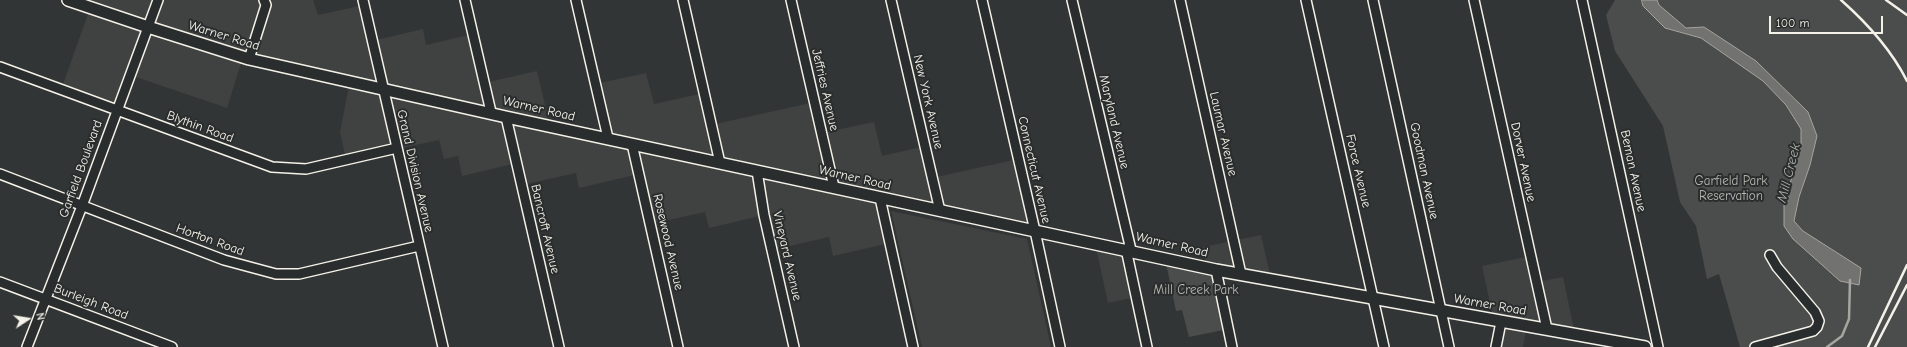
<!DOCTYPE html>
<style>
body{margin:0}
#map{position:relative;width:1907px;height:347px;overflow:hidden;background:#323535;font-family:"Comic Neue",sans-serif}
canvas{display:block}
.north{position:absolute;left:8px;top:299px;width:40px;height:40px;-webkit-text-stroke:3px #2a2d2e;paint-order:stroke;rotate:78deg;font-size:11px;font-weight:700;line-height:16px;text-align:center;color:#f4f1e8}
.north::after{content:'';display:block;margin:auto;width:14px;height:18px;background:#f4f1e8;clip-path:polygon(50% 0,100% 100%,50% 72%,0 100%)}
.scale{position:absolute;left:1769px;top:16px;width:114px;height:18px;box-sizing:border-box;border:2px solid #f4f1e8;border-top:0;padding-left:5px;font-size:12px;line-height:14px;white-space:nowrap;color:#f4f1e8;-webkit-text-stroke:3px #2a2d2e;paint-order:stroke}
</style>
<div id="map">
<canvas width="1907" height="347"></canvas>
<div class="north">N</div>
<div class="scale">100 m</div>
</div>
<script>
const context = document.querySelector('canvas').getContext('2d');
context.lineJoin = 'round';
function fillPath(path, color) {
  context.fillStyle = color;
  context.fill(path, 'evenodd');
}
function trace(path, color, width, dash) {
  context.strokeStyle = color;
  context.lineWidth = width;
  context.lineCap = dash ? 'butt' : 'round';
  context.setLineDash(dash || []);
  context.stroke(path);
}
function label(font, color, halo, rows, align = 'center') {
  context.font = font + ' "Comic Neue",sans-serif';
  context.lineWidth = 4;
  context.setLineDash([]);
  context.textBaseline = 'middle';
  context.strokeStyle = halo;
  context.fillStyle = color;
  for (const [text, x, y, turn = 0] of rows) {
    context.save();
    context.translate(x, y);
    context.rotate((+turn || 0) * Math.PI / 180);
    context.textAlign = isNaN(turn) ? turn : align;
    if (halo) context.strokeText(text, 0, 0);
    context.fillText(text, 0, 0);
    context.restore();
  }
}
const built = new Path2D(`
 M 68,0 L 313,0 L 318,15 L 364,5 L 372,41 L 423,29 L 426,45 L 473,34 L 484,83 L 537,71 L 550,126 L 608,138 L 595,84 L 646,73 L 654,104 L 704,93 L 711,125 L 815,102 L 822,133 L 874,122 L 882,156 L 925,146 L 932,178 L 1018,159 L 1035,231 L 881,198 L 890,243 L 833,256 L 829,237 L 772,250 L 764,215 L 709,228 L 705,212 L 650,224 L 639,174 L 579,188 L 576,173 L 522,185 L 517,163 L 462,176 L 458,156 L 444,159 L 439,140 L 346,160 L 340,132 L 350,81 L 243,57 L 227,108 L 130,75 L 117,110 L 61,90 L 90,8 Z
 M 891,211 L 1027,239 L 1051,347 L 922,347 Z
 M 1261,235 L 1271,279 L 1207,268 L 1203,247 Z
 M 1095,243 L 1126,249 L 1136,297 L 1108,303 Z
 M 1531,256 L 1537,282 L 1563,277 L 1575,334 L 1527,326 L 1523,347 L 1496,347 L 1501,322 L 1494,321 L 1482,266 Z`);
const green = new Path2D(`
 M 1615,0 L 1642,0 L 1643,6 L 1665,28 L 1701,38 L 1763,81 L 1786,105 L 1801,129 L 1801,145 L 1784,205 L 1784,226 L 1803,231 L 1794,221 L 1799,197 L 1810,165 L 1817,136 L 1808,112 L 1756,61 L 1704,27 L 1686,28 L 1659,5 L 1657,0 L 1907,0 L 1907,347 L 1740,347 L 1719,274 L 1707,279 L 1696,226 L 1680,202 L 1663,126 L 1615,51 L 1606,15 Z
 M 1165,258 L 1216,270 L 1228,329 L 1189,337 L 1182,310 L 1176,311 Z`);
const water = new Path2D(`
 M 1642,0 L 1657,0 L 1659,5 L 1686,28 L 1704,27 L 1756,61 L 1808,112 L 1817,136 L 1810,165 L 1799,197 L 1794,221 L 1803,231 L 1861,268 L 1859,285 L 1840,281 L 1793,239 L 1784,226 L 1784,205 L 1801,145 L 1801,129 L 1786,105 L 1763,81 L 1701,38 L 1665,28 L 1643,6 Z`);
const stream = new Path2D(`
 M 1827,347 L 1842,336 L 1849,319 L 1850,280`);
const minor = new Path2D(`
 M 363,0 L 443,347
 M 465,0 L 491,112
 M 576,0 L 608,138
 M 683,0 L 720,163
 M 791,0 L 834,187
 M 891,0 L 940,211
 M 982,0 L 1035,231 L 1060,347
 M 1072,0 L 1131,250
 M 1180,0 L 1241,274
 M 1306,0 L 1384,347
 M 1373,0 L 1449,347
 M 1474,0 L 1547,329
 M 1582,0 L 1658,347
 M 249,59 L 266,5 L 264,0
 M 0,67 L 272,167 L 306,169 L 397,148
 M 506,117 L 559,347
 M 632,144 L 678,347
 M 757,171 L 764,215 L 794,347
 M 0,174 L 224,260 L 276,274 L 299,274 L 419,246
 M 880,198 L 913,347
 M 1126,249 L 1147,347
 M 1216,270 L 1232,347
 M 0,282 L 172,347
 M 27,347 L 82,206 L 158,0
 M 1496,347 L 1501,322
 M 1755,347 L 1813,331 L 1817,327 L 1819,321 L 1815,312 L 1777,267 L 1770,255`);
const major = new Path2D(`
 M 68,0 L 148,27 L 249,59 L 506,117 L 1216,270 L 1645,347`);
const rail = new Path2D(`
 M 1841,0 C 1867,23 1891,49 1907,81
 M 1886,0 L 1907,15
 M 1868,347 L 1907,265
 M 1875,347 L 1907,285`);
const streetNames = [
 ["Warner Road",224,36,17],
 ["Jeffries Avenue",825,90,77],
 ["New York Avenue",928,102,77],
 ["Warner Road",539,109,13],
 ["Maryland Avenue",1114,122,77],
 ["Blythin Road",200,127,20],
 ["Laumar Avenue",1223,134,77],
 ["Dorver Avenue",1523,162,78],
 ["Garfield Boulevard",81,169,-70],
 ["Connecticut Avenue",1034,170,77],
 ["Grand Division Avenue",415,171,77],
 ["Force Avenue",1358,171,77],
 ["Goodman Avenue",1424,171,78],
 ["Beman Avenue",1633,171,78],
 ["Warner Road",855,178,13],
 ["Bancroft Avenue",545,229,77],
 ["Horton Road",210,240,20],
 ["Rosewood Avenue",668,242,77],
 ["Warner Road",1172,245,13],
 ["Vineyard Avenue",787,256,77],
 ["Burleigh Road",91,302,21],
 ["Warner Road",1490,305,10]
];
const parkNames = [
 ["Garfield Park",1731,181],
 ["Reservation",1731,196],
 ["Mill Creek Park",1196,290]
];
const waterNames = [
 ["Mill Creek",1789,173,-76]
];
fillPath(built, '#404242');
fillPath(green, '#4b4d4c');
fillPath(water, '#727370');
trace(water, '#a6a5a0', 1);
trace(stream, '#a6a5a0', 2.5);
trace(minor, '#f4f1e8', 12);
trace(major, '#f4f1e8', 14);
trace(minor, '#2a2d2e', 9);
trace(major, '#2a2d2e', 11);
trace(rail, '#f4f1e8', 2.5);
label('13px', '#f4f1e8', '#2a2d2e', streetNames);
label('13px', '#b9b8b1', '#2a2d2e', parkNames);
label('italic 14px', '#b3b2ac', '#2a2d2e', waterNames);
</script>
